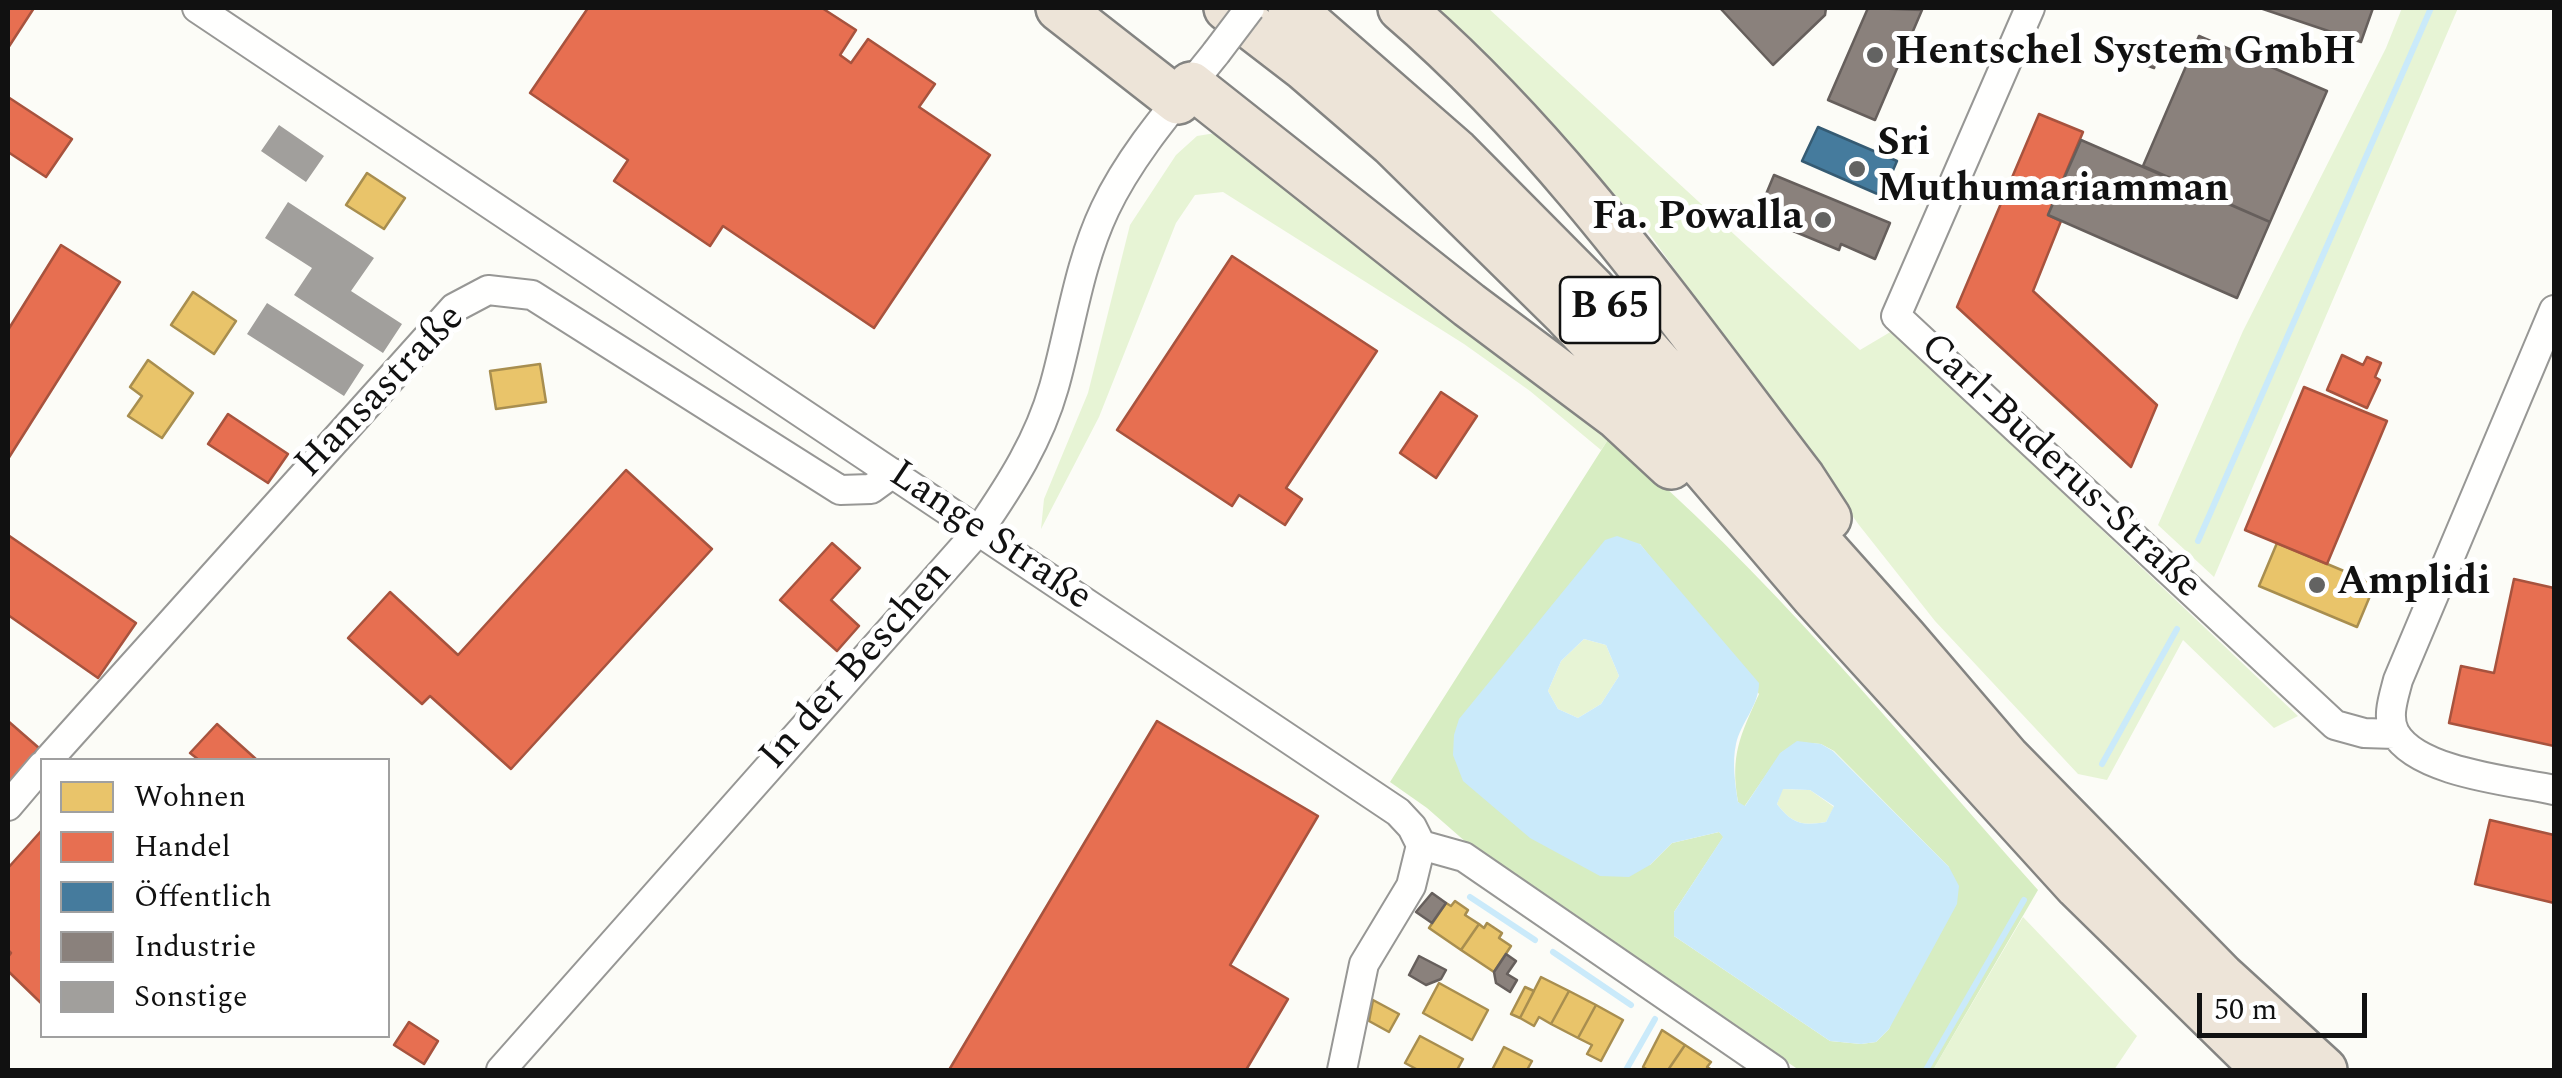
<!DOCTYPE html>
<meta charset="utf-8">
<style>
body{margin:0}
#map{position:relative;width:2562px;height:1078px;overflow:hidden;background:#fcfcf7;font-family:Spectral,serif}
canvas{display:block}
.frame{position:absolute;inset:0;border:10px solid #111;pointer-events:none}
.legend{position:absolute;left:40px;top:758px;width:350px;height:280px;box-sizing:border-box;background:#fff;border:2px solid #a0a0a0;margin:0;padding:12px 18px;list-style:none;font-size:30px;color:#111}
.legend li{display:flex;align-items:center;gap:20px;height:50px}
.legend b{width:50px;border:2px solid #a0a0a0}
.scale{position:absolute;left:2197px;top:993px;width:170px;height:45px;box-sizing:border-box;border:5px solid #111;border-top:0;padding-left:12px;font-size:30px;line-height:35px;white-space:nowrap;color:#111;-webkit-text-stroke:8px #fff;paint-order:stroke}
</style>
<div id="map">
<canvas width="2562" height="1078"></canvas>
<div class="frame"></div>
<ul class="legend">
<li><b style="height:28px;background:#e9c46a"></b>Wohnen</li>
<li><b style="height:28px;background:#e76f51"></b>Handel</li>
<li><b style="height:28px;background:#457b9d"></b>Öffentlich</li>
<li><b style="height:28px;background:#8a817c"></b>Industrie</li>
<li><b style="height:28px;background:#a19f9c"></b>Sonstige</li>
</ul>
<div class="scale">50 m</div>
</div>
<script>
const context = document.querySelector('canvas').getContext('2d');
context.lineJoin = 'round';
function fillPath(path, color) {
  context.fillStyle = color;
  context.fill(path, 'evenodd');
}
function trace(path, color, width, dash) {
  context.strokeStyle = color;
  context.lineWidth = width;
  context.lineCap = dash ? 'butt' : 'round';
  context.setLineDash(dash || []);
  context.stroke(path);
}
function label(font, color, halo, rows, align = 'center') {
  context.font = font + ' Spectral,serif';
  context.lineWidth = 10;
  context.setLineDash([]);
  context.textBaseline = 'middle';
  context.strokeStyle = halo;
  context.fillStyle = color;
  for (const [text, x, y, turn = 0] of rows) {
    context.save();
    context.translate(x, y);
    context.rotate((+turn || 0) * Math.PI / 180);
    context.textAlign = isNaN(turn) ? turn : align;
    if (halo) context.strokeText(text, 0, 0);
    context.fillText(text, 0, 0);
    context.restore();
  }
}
const green = new Path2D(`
 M 1431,8 L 1488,8 L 1860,350 L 1892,331 L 2298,716 L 2274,728 L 2183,640 L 2107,780 L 2078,774 L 1935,621 L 1859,525 L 1643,225 L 1544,119 Z
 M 2402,8 L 2458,8 L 2214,577 L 2158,525 L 2243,331 L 2386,48 Z
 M 1222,132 L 1609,438 L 1601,450 L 1530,391 L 1464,344 L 1223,192 L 1195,195 L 1176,223 L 1099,417 L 1041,529 L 1044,499 L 1088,393 L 1130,225 L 1176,155 L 1197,136 Z
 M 1584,639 L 1606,645 L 1619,676 L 1601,704 L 1578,718 L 1558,709 L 1548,691 L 1561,661 Z
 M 1782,789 L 1810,790 L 1834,807 L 1826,822 C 1802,826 1792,824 1777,804 Z
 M 2023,917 L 2137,1036 L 2114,1070 L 1933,1070 Z`);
const forest = new Path2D(`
 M 1609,438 C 1765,568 1902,738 2038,890 L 1933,1070 L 1799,1070 L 1483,857 L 1427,808 L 1390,782 ZM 1640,544 L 1759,694 C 1740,736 1730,755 1738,802 L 1744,807 L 1781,753 L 1797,742 L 1821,744 L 1834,751 L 1949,867 L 1889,1029 L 1876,1042 L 1861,1044 L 1830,1041 L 1674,936 L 1674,912 L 1724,836 L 1719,832 L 1672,843 L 1650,865 L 1464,781 Z`);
const water = new Path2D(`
 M 1617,536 L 1640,544 L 1759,683 C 1759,706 1741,722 1736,744 C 1732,762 1735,784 1738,802 L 1745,806 L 1780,753 L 1797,741 L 1821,744 L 1833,751 L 1949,867 L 1959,886 L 1957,904 L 1889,1029 L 1876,1042 L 1861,1044 L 1830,1041 L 1674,936 L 1674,912 L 1723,837 L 1719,832 L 1672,843 L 1650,865 L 1629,877 L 1600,876 L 1530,838 L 1463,781 L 1453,755 L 1454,735 L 1459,719 L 1605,540 ZM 1584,639 L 1606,645 L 1619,676 L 1601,704 L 1578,718 L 1558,709 L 1548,691 L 1561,661 ZM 1783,789 L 1810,790 L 1834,806 L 1826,822 C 1802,826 1792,824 1777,804 Z`);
const homes = new Path2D(`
 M 367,173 L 405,198 L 384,229 L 346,205 Z
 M 193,292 L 236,321 L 214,354 L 171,325 Z
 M 148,360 L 193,393 L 162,438 L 128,416 L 142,396 L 130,387 Z
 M 540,364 L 546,402 L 496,409 L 490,371 Z
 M 2277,543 L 2375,584 L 2357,627 L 2259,586 Z
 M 1455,901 L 1468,910 L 1465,915 L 1479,924 L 1461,950 L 1429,928 L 1446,903 L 1451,906 Z
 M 1487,923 L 1502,933 L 1499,938 L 1511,946 L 1494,972 L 1461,950 L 1479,924 L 1484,928 Z
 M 1541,977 L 1569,991 L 1551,1024 L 1539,1017 L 1534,1026 L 1520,1018 Z
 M 1439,983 L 1488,1010 L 1472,1040 L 1423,1013 Z
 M 1525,987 L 1534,991 L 1520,1018 L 1511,1014 Z
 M 1569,991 L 1596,1005 L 1578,1038 L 1551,1024 Z
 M 1373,1000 L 1399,1014 L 1389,1032 L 1369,1021 Z
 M 1596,1005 L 1623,1020 L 1601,1061 L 1587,1054 L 1592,1045 L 1578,1038 Z
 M 1662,1030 L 1685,1045 L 1668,1070 L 1648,1070 L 1643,1067 Z
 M 1420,1036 L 1463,1059 L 1457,1070 L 1418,1070 L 1405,1063 Z
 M 1685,1045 L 1711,1062 L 1707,1067 L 1712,1070 L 1668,1070 Z
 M 1504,1047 L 1532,1061 L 1527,1070 L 1492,1070 Z`);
const shops = new Path2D(`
 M 8,8 L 34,8 L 8,48 Z
 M 588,8 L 822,8 L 856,30 L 840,55 L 851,63 L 868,39 L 935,84 L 919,107 L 990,155 L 874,328 L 723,226 L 710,246 L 614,181 L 628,160 L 530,93 Z
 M 8,97 L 72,139 L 46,177 L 8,152 Z
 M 2039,114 L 2083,132 L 2048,215 L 2061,221 L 2033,291 L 2157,405 L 2131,467 L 1957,307 Z
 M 61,245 L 120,282 L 8,459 L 8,330 Z
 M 1232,256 L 1377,351 L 1286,488 L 1302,499 L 1285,525 L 1239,495 L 1232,506 L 1117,430 Z
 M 2342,355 L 2363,365 L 2367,357 L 2381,363 L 2375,377 L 2380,380 L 2367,408 L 2327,390 Z
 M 2304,387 L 2387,421 L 2327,564 L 2245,530 Z
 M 1441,392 L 1477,416 L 1436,478 L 1400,453 Z
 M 228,414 L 288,454 L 268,483 L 208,444 Z
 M 626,470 L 712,549 L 511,769 L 430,696 L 422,704 L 348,638 L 390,592 L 458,655 Z
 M 8,535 L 136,623 L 98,678 L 8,615 Z
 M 832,543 L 860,568 L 831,600 L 859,626 L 837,651 L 780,600 Z
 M 2514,579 L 2554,588 L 2554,746 L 2449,723 L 2461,666 L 2494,673 Z
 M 8,721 L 39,748 L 8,785 Z
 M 1157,721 L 1318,816 L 1230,965 L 1288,999 L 1246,1070 L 949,1070 Z
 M 217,724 L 257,760 L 199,760 L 190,753 Z
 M 2490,820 L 2554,835 L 2554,903 L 2475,884 Z
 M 42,830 L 42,1004 L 8,971 L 8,957 L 11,953 L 8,950 L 8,868 Z
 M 409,1022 L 438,1041 L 424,1064 L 394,1045 Z`);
const public = new Path2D(`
 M 1818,127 L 1897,161 L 1882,196 L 1802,161 Z`);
const industry = new Path2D(`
 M 1720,8 L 1826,8 L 1825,15 L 1773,65 Z
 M 1868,8 L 1922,10 L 1875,120 L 1828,100 Z
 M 2260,8 L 2373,8 L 2361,42 Z
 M 2199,36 L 2327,91 L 2270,222 L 2143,166 Z
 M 2144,45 L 2160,51 L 2154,68 L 2137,62 Z
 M 2081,140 L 2270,222 L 2237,298 L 2048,215 Z
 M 1774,175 L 1890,223 L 1875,259 L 1841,244 L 1839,250 L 1757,216 Z
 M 1432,893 L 1446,903 L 1432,923 L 1416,912 Z
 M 1506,954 L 1516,961 L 1507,974 L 1517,980 L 1510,992 L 1496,983 L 1494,972 Z
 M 1419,956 L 1446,970 L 1441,979 L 1426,985 L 1409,975 Z`);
const stream = new Path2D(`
 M 2198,541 L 2431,8
 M 2102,764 L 2177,629
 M 1470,897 L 1535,940
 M 1553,952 L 1631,1005
 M 1626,1070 L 1655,1019
 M 1926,1070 L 2024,900`);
const building = new Path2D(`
 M 279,125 L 324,156 L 306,182 L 261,151 Z
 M 288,202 L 374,258 L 351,291 L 402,324 L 383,353 L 294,295 L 312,268 L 265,238 Z
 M 267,303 L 364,365 L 344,396 L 247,334 Z`);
const minor = new Path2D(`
 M 197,8 L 1398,812 L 1412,827 L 1421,845 L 1464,857 L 1774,1070
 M 2030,8 L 1896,316 L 2335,725 L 2364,733 L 2395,734
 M 2554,310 L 2398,680 C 2394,696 2386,717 2395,733 C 2418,773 2513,781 2554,790
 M 48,760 L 454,308 L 488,290 L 532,295 L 840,490 L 871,489 L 893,473
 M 8,806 L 42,766
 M 501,1070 L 980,529 C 1011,484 1039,440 1054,387 C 1071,327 1078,266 1105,209 C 1132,152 1177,102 1216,53
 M 1342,1070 L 1364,964 L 1411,886 L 1421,845`);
const trunk = new Path2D(`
 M 1059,8 L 1178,101
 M 1227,8 L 1305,68 L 1392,143 L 1567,315 L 1643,396 L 1815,597 L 2078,886 L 2266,1070
 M 1291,8 L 1456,152 L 1591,288 L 1904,638 L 2006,757 L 2221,976 L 2324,1070
 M 1401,8 C 1558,143 1677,315 1802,478 L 1828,518
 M 1191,85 L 1469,305 L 1617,416 L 1671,466`);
const minorBridge = new Path2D(`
 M 1216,53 L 1250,8`);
const markers = [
 [1875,55,10,"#636362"],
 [1857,169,10,"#636362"],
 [1823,220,10,"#636362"],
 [2317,585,10,"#636362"]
];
const shields = [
 [1610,310,100]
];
const shieldNames = [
 ["B 65",1610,310]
];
const poiNames = [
 ["Hentschel System GmbH",1895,55],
 ["Sri",1877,146],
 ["Muthumariamman",1877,192],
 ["Fa. Powalla",1803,220,"right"],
 ["Amplidi",2337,585]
];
const streetNames = [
 ["Hansastraße",382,393,-46],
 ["Carl-Buderus-Straße",2059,468,43],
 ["Lange Straße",989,538,34],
 ["In der Beschen",858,667,-48]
];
fillPath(green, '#e7f4d5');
fillPath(forest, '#d7edc2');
fillPath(water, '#caeafa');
fillPath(homes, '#e9c46a');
trace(homes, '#a88e4f', 2.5);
fillPath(shops, '#e76f51');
trace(shops, '#a7533e', 2.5);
fillPath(public, '#457b9d');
trace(public, '#355b73', 2.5);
fillPath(industry, '#8a817c');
trace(industry, '#665f5c', 2.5);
trace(stream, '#caeafa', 6);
fillPath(building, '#a19f9c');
trace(minor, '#979795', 32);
trace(trunk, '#848482', 50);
trace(minor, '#fffffe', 28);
trace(trunk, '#ede4d8', 45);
trace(minorBridge, '#979795', 32, []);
trace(minorBridge, '#fffffe', 28);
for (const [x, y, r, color] of markers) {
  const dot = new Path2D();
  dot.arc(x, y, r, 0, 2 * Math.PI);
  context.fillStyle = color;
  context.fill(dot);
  trace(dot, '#fff', 4);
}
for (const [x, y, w] of shields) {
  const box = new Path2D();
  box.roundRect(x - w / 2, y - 33, w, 66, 8);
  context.fillStyle = '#fff';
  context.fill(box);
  trace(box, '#111', 2.5);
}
label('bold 38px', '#111', null, shieldNames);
label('bold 40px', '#111', '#fff', poiNames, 'left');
label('40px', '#111', '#fff', streetNames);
</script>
